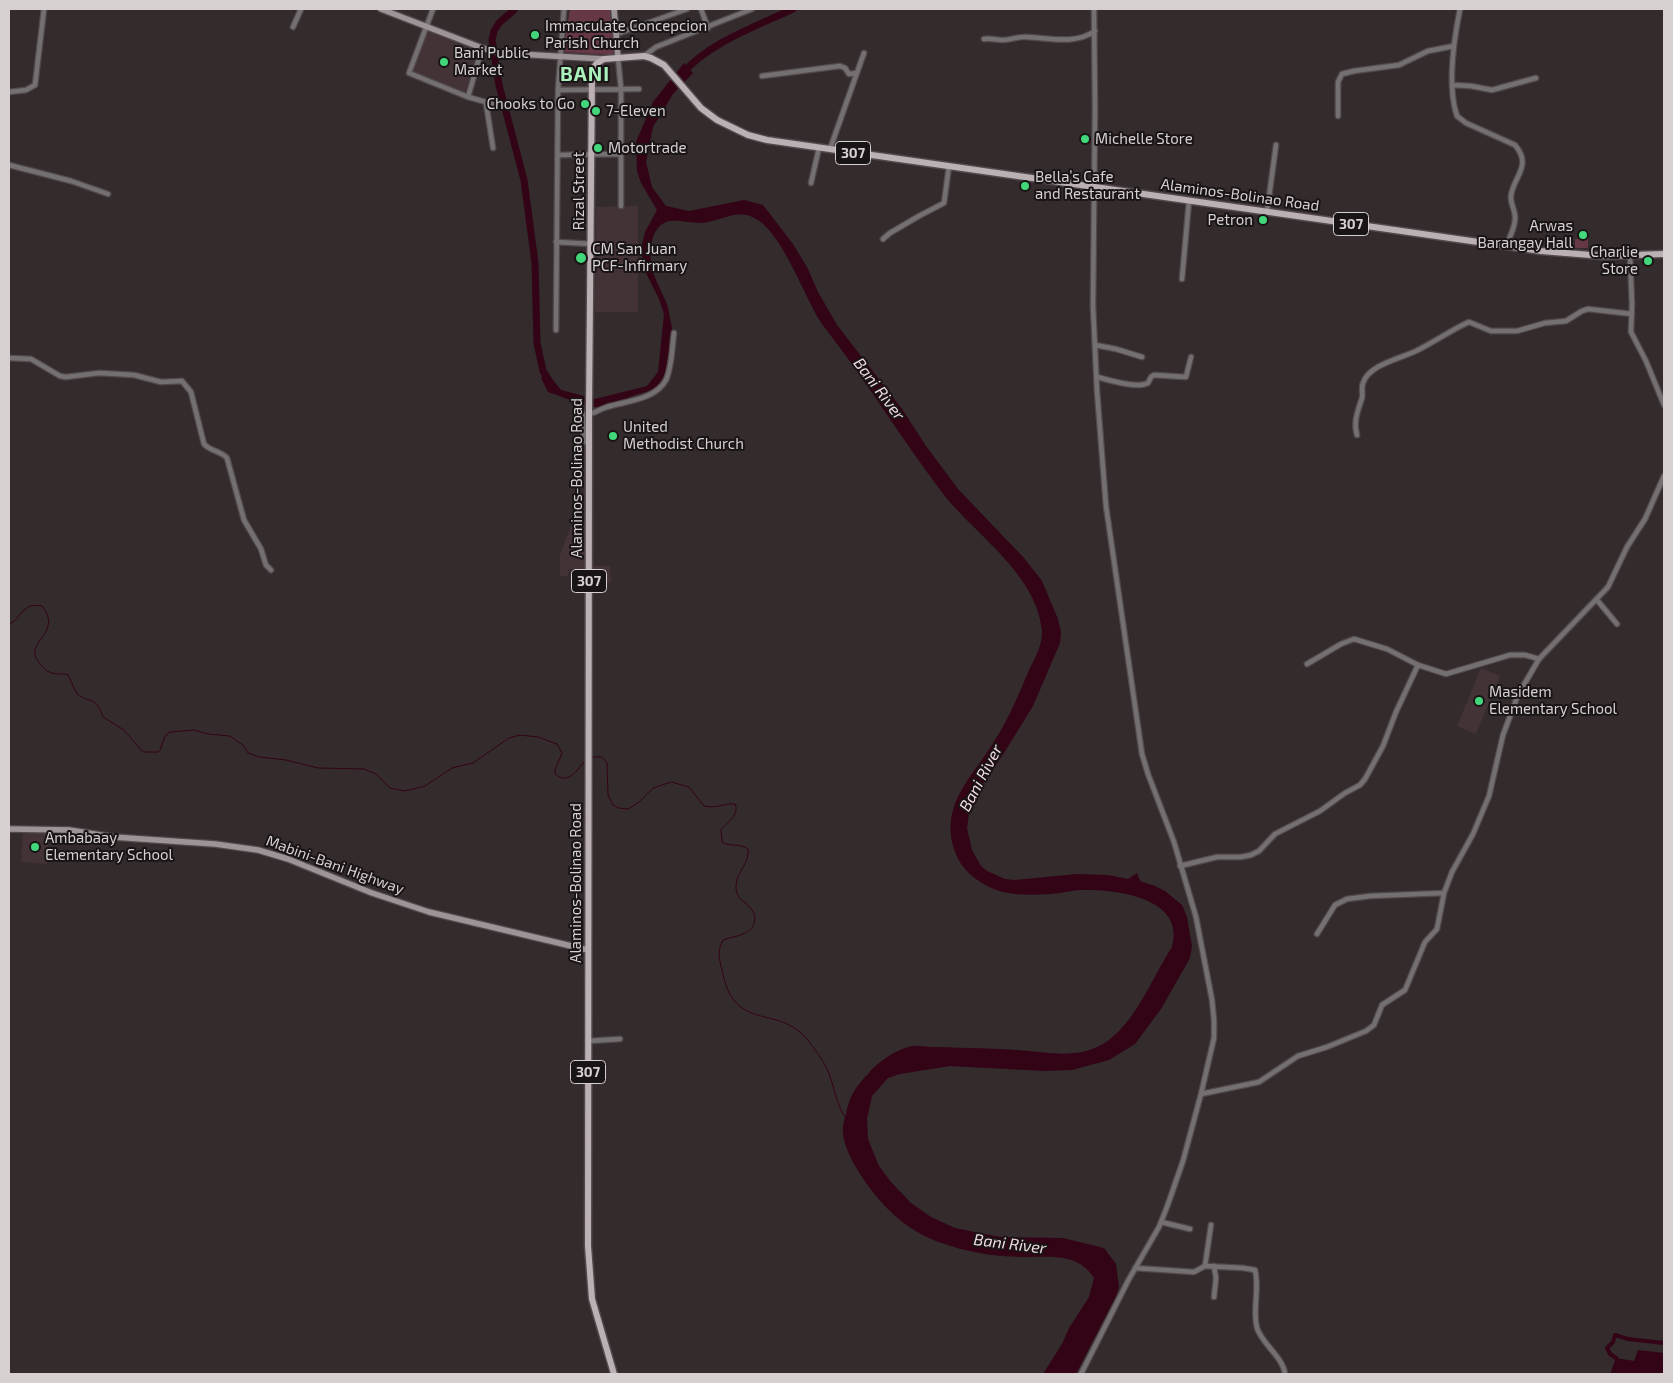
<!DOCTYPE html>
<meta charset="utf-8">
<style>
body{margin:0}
#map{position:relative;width:1673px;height:1383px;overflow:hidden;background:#342b2d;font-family:"Exo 2",sans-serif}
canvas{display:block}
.frame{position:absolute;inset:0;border:10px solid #d6d0d1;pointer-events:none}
</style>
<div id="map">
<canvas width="1673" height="1383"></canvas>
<div class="frame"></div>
</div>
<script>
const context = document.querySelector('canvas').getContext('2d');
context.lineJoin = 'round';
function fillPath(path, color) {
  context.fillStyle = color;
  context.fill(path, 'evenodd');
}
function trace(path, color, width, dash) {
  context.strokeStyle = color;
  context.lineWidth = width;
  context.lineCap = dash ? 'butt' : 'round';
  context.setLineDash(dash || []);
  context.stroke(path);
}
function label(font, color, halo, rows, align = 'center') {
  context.font = font + ' "Exo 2",sans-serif';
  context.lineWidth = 4;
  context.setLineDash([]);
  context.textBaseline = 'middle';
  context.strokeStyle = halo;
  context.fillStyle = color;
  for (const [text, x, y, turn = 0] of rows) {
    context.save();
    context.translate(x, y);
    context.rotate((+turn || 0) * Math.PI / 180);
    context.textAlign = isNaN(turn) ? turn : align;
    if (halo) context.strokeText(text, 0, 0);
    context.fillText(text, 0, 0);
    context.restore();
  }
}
const built = new Path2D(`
 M 426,30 L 477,51 L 465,93 L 410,73 Z
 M 638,206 L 638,312 L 595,312 L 596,207 Z
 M 571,526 L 585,526 L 585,569 L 569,569 L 568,576 L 560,576 L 560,555 Z
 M 592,566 L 610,566 L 611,583 L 592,583 Z
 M 1481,668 L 1500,676 L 1476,734 L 1457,726 Z
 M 23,830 L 49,832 L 47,864 L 21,862 Z`);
const green = new Path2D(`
 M 570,9 L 610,9 L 614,55 L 563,52 Z
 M 1588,238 L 1588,248 L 1575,248 L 1575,239 Z`);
const water = new Path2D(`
 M 684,63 L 693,73 L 673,94 L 653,127 L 646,162 L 652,187 L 666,206 L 689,211 L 744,200 L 763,205 L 793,244 L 808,269 L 818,292 L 837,325 L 902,409 L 926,446 L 958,489 L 1024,558 L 1042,581 L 1058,619 L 1061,632 L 1060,643 L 1033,706 L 1004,753 L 975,795 L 969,813 L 967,828 L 972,850 L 981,866 L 987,871 L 1005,879 L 1015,880 L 1077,874 L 1108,875 L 1128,879 L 1137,873 L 1140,881 L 1155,886 L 1165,891 L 1182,905 L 1187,917 L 1192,946 L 1190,958 L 1161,1009 L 1135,1044 L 1109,1060 L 1072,1070 L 1044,1071 L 950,1066 L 900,1074 L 888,1078 L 872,1096 L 867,1119 L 868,1139 L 879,1166 L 891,1182 L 911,1203 L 931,1217 L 955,1228 L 1000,1237 L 1063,1238 L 1104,1248 L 1116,1264 L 1119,1287 L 1116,1296 L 1076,1374 L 1043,1374 L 1062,1344 L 1069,1328 L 1089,1297 L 1094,1278 C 1079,1253 1050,1257 1026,1257 C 1013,1257 997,1256 985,1254 C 950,1248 915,1237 890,1211 C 873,1195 843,1155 843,1131 C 842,1124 846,1116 847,1109 C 850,1095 858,1084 868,1074 C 878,1062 892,1052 908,1047 C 917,1044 925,1047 934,1047 C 966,1048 997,1048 1028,1051 C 1050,1053 1074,1057 1095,1048 C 1132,1033 1151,979 1172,947 C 1186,897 1115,889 1081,890 C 1074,890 1067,892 1060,893 C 1043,895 1020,896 1003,892 C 984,887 963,873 956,854 C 937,806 973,777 995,740 C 1009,718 1019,694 1029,670 C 1035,658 1043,644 1042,630 C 1036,574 977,536 944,495 C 903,441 867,382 825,328 C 804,301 781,221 746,215 C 731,212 715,223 699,223 C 690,223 679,220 670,221 C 648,225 648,258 654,275 C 658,286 664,296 668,307 C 669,314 671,322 672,328 C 673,339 669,352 667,363 C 666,371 663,382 655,388 C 651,391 641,393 635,395 C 625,399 606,408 595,407 C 585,407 558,395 548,392 L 541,378 L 547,373 L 561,390 L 595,399 L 647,386 L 658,372 L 664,314 L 659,299 L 645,271 L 641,249 L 645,232 L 657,210 L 641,183 L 637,171 L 636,142 L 653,102 Z
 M 1638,1350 L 1664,1353 L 1664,1374 L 1610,1374 L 1616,1358 L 1634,1361 Z`);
const stream = new Path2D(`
 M 9,624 C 22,619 21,602 42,606 C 64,633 23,642 38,661 C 41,665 45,670 49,672 C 56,675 62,673 68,675 L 77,694 C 92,705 95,695 103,717 L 124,730 L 143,752 L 158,752 L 160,750 L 165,736 L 170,732 L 194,730 L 208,734 L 230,736 L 244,746 L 248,753 L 259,757 L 286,760 L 318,768 L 364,769 L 376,774 L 390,788 L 405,791 L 425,786 L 452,768 L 473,763 L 509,738 L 520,735 L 538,737 L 557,744 L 562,753 L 555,770 L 555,774 C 569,786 577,769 586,760
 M 592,757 L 602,757 L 607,763 L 608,795 L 613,805 L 618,808 L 628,809 L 638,803 L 653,788 L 671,782 L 689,787 L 704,806 C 716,809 724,803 735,804 C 740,815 727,822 721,830 L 722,842 C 730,847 740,843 748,849 C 750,863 737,871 736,885 C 735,901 746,900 752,910 C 758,919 754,929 745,933 C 738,937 730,937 723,940 C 717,951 719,959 722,970 C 734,1034 776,1003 807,1039 C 814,1048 823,1060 828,1071 C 834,1085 836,1104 845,1117`);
const canal = new Path2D(`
 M 1616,1358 L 1610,1354 L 1607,1348 L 1613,1342 L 1615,1335 L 1628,1339 L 1664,1343`);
const river = new Path2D(`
 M 515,9 L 499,23 L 494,31 L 492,40 L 499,85 L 524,180 L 535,263 L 537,343 L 543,371 L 550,382
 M 682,74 C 708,43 757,26 793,9`);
const street = new Path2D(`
 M 433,9 L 409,73 L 468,97 L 493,104
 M 701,9 L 708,28
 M 1460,9 C 1454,39 1447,87 1457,116 L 1466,123 L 1515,145 C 1533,166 1513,177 1511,196 C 1510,204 1516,211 1515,219 C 1515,228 1509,237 1507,246
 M 293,27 L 301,9
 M 617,34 L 687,9
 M 984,39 C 991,38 997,40 1003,40 C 1011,40 1019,36 1027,37 C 1049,38 1075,45 1095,31
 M 644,56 L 656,47 L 752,9
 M 618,58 L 621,89 L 621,206
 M 762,76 L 840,66 L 845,68 L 849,74 L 857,73
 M 1453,85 L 1471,86 L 1492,90 L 1536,78
 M 558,90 L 639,89
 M 9,92 L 26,90 L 35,85 L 44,9
 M 468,97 L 482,48
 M 486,103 L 493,148
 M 1338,116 L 1338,82 L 1342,74 L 1354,71 L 1399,65 L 1428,51 L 1454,46
 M 830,149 L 864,53
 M 558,155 L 621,154
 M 9,165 L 71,181 L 108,194
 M 811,183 L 819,148
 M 1267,212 L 1276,145
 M 883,239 L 890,233 L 919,216 L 944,203 L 949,166
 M 556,242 L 592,244
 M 1630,256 L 1632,304 L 1631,332 L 1646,361 L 1664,405
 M 1182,279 L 1189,201
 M 556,330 L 558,90 L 564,9
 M 1095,345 L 1116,349 L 1142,357
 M 9,358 L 31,359 L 60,376 L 66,377 L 99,373 L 134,375 L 161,382 L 182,381 L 191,392 L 204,444 C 210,451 221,451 227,458 L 244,520 L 261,549 L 266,565 L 271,570
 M 1097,377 C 1109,380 1137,389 1148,383 L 1151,377 L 1154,375 L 1186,377 L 1191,357
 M 583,414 L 584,439 L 589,446
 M 589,414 C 595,413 600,409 607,407 C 626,401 655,400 666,380 C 672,367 672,347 674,333
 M 1357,435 C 1353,421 1358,411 1362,398 C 1363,393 1361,388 1363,383 C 1369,364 1403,358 1418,350 C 1436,341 1451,330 1469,322 L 1491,331 L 1517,331 L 1545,323 L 1566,321 L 1582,311 L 1588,309 L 1632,314
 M 1597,600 L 1617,624
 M 1307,664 L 1341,644 L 1354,639 L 1387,649 L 1418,665 L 1446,674 L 1510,655 L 1525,655 L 1539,659
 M 1180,866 L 1217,857 L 1241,857 L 1251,855 L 1259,851 L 1275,834 L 1320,811 L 1345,793 L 1360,785 L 1365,779 L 1383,746 L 1396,712 L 1418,665
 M 1317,934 L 1335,905 L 1347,899 L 1370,896 L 1444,893
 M 588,1041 L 620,1039
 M 1201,1094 L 1259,1082 L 1298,1056 L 1327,1047 L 1366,1031 L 1374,1025 L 1382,1005 L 1405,990 L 1425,942 L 1437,929 L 1444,893 L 1452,872 L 1473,834 L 1489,796 L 1503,735 L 1518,695 L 1539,659 L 1608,587 L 1627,547 L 1645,519 L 1664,476
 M 1161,1222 L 1190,1229
 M 1205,1266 L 1243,1268 L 1255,1270 C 1260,1289 1252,1309 1257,1328 C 1262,1344 1283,1357 1285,1374
 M 1214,1266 L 1216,1278 L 1214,1297
 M 1135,1268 L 1194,1272 L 1205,1266 L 1211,1225
 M 1081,1374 L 1129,1279 L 1159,1227 L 1167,1207 L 1183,1161 L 1201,1094 L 1214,1038 L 1214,1020 L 1212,1000 L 1196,917 L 1174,842 L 1148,774 L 1142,754 L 1106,506 L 1097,391 L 1093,306 L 1095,108 L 1094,9`);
const secondary = new Path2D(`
 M 381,9 L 482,48 L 501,53 L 604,59
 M 614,9 L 618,58
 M 9,829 L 69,830 L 113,837 L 215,844 L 258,850 L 288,859 L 372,893 L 429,912 L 588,950`);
const primary = new Path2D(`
 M 614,1374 L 592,1299 L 588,1246 L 589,411 L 592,71 L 596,64 L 604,59 L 644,56 L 651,58 L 664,65 L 701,108 L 717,120 L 748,135 L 767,140 L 1541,251 L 1603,256 L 1664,254`);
const markers = [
 [535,35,5,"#43d77b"],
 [444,62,5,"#43d77b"],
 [585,104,5,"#43d77b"],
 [596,111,5,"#43d77b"],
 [1085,139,5,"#43d77b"],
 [598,148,5,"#43d77b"],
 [1025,186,5,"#43d77b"],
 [1263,220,5,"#43d77b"],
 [1583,235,5,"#43d77b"],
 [581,258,6,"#43d77b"],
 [1648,261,5,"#43d77b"],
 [613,436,5,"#43d77b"],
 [1479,701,5,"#43d77b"],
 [35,847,5,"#43d77b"]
];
const shields = [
 [853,153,35],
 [1351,224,35],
 [589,581,35],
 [588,1072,35]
];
const shieldNames = [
 ["307",853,153],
 ["307",1351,224],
 ["307",589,581],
 ["307",588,1072]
];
const poiNames = [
 ["Immaculate Concepcion",545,26],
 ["Parish Church",545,43],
 ["Bani Public",454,53],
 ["Market",454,70],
 ["Chooks to Go",575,104,"right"],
 ["7-Eleven",606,111],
 ["Michelle Store",1095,139],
 ["Motortrade",608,148],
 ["Bella’s Cafe",1035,177],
 ["and Restaurant",1035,194],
 ["Petron",1253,220,"right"],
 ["Arwas",1573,226,"right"],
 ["Barangay Hall",1573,243,"right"],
 ["CM San Juan",592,249],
 ["PCF-Infirmary",592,266],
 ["Charlie",1638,252,"right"],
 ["Store",1638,269,"right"],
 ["United",623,427],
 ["Methodist Church",623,444],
 ["Masidem",1489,692],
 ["Elementary School",1489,709],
 ["Ambabaay",45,838],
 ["Elementary School",45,855]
];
const streetNames = [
 ["Rizal Street",579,191,-90],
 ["Alaminos-Bolinao Road",1240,195,8],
 ["Alaminos-Bolinao Road",577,478,-90],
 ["Mabini-Bani Highway",335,865,20],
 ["Alaminos-Bolinao Road",576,883,-90]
];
const waterNames = [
 ["Bani River",879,389,53],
 ["Bani River",981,778,-62],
 ["Bani River",1010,1244,7]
];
const districtNames = [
 ["BANI",585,74]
];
fillPath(built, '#433337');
fillPath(green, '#663845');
fillPath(water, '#330316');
trace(stream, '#330316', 1);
trace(canal, '#330316', 4);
trace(river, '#330316', 7);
trace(street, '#51494b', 7);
trace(secondary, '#51494b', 8);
trace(primary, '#51494b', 9);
trace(street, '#746f70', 4.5);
trace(secondary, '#9c9496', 5.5);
trace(primary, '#bbb0b3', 6);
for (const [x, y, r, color] of markers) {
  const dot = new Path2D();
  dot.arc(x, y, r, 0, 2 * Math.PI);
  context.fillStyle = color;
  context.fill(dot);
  trace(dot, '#191415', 2);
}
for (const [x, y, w] of shields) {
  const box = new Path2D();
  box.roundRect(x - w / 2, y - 11.5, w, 23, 4);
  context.fillStyle = '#191415';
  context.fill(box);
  trace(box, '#d6d0d1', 1);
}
label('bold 14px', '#d6d0d1', null, shieldNames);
label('15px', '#d6d0d1', '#191415', poiNames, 'left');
label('15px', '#d6d0d1', '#191415', streetNames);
label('italic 16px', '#f1dbe0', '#191415', waterNames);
context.letterSpacing = '1px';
label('bold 20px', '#abf1bd', '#191415', districtNames);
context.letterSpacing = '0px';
</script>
